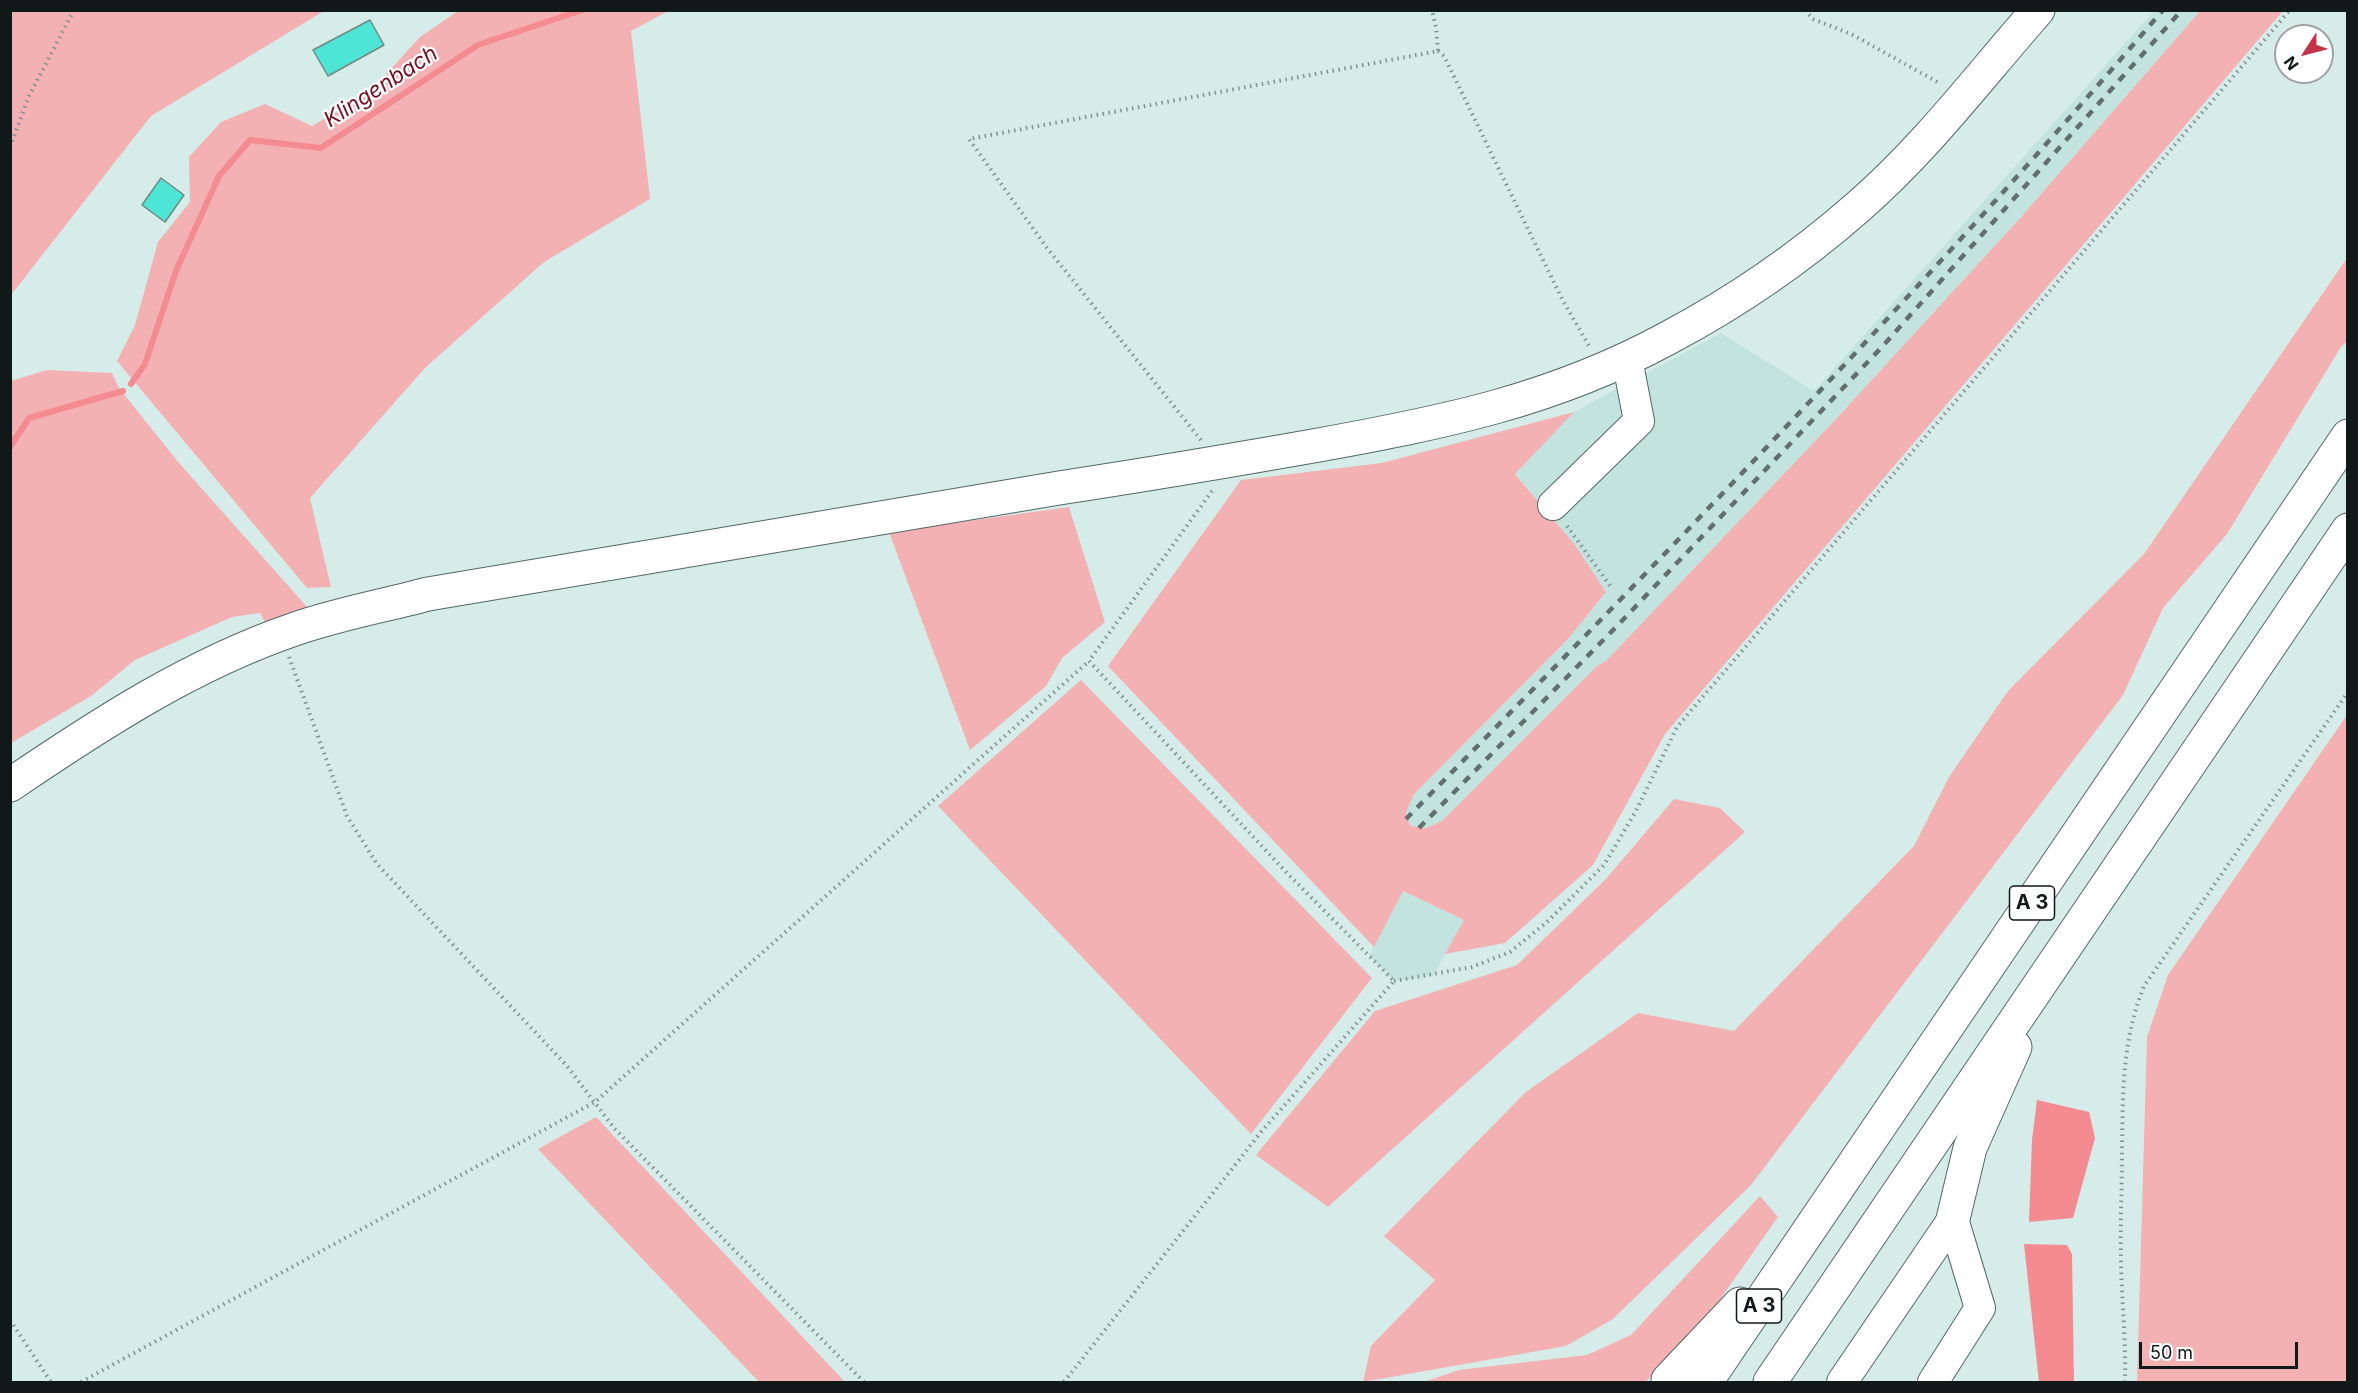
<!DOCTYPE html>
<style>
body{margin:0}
#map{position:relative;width:2358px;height:1393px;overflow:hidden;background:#d6ece8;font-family:Inter,sans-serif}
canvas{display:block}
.frame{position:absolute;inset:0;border:12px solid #111918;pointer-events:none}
.north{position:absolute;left:2274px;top:24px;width:60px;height:60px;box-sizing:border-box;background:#fff;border:2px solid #a0a3a3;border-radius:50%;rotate:234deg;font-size:16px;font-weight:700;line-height:24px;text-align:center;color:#111918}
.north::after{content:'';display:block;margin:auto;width:21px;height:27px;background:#c3334a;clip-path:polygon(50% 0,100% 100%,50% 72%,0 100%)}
.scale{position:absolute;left:2139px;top:1342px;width:159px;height:27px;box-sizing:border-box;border:3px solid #111918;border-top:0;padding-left:8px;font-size:18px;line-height:21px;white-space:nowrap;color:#111918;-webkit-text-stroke:4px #fff;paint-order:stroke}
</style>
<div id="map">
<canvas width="2358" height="1393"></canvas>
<div class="frame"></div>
<div class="north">N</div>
<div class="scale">50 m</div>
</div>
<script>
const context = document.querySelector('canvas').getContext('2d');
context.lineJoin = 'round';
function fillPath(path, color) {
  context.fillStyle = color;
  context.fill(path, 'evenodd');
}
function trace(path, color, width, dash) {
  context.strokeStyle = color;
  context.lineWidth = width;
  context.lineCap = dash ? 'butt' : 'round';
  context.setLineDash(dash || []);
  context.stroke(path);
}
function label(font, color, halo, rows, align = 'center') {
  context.font = font + ' Inter,sans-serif';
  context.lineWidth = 4.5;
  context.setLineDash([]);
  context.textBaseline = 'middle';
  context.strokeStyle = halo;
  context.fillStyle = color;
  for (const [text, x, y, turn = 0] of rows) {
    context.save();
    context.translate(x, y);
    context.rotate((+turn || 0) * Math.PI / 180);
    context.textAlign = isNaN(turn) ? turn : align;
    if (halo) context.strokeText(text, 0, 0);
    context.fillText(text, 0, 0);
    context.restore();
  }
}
const built = new Path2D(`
 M 2154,11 L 2200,11 L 2022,216 L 1837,418 L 1606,661 L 1597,666 L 1442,821 L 1426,828 L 1410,826 L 1406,813 L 1414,794 L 1568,639 L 1606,592 L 1575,545 L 1515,473 L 1574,412 L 1721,333 L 1814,391 Z
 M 1402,891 L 1464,920 L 1433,976 L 1394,981 L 1369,956 Z`);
const green = new Path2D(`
 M 11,10 L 324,10 L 324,11 L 151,116 L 11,295 Z
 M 458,11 L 668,11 L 631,31 L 650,199 L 544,262 L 425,368 L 310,498 L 331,587 L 307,588 L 117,361 L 135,325 L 158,242 L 190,202 L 189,157 L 221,122 L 265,104 L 312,126 L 370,92 L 420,37 Z
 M 2200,11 L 2283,11 L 1665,734 L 1593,865 L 1505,943 L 1445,954 L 1464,920 L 1403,891 L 1374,947 L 1108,666 L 1241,480 L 1382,463 L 1574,412 L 1515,474 L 1575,545 L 1606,592 L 1568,639 L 1414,794 L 1406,813 L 1410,826 L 1426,828 L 1442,821 L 1597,666 L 1606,661 L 1837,418 L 2022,216 Z
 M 2347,258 L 2347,341 L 2341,347 L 2227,534 L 2163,608 L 2123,695 L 1751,1185 L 1613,1319 L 1566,1346 L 1363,1382 L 1371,1346 L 1435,1280 L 1384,1236 L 1526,1092 L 1638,1013 L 1734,1031 L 1914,846 L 1949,777 L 2008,691 L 2144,554 Z
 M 47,370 L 112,373 L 119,388 L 179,463 L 308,608 L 266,624 L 260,613 L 232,617 L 135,660 L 91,696 L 11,743 L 11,381 Z
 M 1069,507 L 1105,622 L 1062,658 L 1046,686 L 970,750 L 889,532 Z
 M 1081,680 L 1372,978 L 1251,1134 L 938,806 Z
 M 2347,715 L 2347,1382 L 2137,1382 L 2147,1037 L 2168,975 Z
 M 1674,799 L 1720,808 L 1745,832 L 1328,1207 L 1256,1155 L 1375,1011 L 1517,965 L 1605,880 Z
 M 596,1117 L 845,1382 L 759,1382 L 538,1149 Z
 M 1760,1196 L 1778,1217 L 1688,1345 L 1645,1382 L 1424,1382 L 1459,1370 L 1587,1355 L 1631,1335 Z`);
const water = new Path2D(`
 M 2037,1100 L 2089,1112 L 2095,1138 L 2073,1218 L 2029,1222 L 2032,1140 Z
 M 2024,1244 L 2067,1245 L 2072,1254 L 2074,1382 L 2039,1382 Z`);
const stream = new Path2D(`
 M 131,384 L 145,364 L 176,271 L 219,176 L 250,140 L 321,148 L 478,45 L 582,10
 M 10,447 L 29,418 L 123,391`);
const building = new Path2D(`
 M 370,20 L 384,45 L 328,76 L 313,50 Z
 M 161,178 L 184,195 L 165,222 L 142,205 Z`);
const path = new Path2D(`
 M 1805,10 L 1813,19 L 1853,35 L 1941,84
 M 1438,51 L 1444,56 L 1562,299 L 1589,346
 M 10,147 L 29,96 L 74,10
 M 1201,440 L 1047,248 L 969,139 L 1438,51 L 1436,28 L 1432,10
 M 1567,526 L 1611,587
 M 289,657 L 347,816 L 377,864 L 567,1066 L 614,1128 L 864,1382
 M 1394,981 L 1472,967 L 1510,952 L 1547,922 L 1604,865 L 1636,811 L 1677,727 L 2290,10
 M 10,1320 L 51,1382
 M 81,1382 L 595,1102 L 1089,661
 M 1064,1382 L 1261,1132 L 1394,981 L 1286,872 L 1089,661 L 1212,491
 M 2125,1382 C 2126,1342 2122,1303 2121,1263 C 2120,1225 2122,1187 2122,1148 C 2123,1089 2122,1042 2144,986 L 2348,692`);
const minor = new Path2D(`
 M 1553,505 L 1639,421 L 1627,359
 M 1842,1382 L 1953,1219
 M 1933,1382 L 1980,1308 L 1953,1219`);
const major = new Path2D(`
 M 10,785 C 100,724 192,664 295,629 C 338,614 383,606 428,594 C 638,559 848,522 1059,488 C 1144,475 1228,461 1313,446 C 1441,423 1552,401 1668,338 C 1736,302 1800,258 1858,207 C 1925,149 1979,77 2038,10`);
const highway = new Path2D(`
 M 1953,1219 L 1970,1148 L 2015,1047
 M 1668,1380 L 1740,1304
 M 1706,1382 L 2348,436
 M 1770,1382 L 2348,530`);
const rail = new Path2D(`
 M 1406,819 C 1665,555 1923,291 2163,10
 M 1419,828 L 1618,625 L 1881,348 L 2182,10`);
const shields = [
 [2032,903,45],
 [1759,1306,45]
];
const shieldNames = [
 ["A 3",2032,903],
 ["A 3",1759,1306]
];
const waterNames = [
 ["Klingenbach",381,87,-33]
];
fillPath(built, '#c3e3de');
fillPath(green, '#f3b1b3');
fillPath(water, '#f48b91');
trace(stream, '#f48b91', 6);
fillPath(building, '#4de6d6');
trace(building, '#738884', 1.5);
trace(minor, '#546865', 32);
trace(major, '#546865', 35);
trace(highway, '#546865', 35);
trace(path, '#81918e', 4, [1.5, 4.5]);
trace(minor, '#fff', 30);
trace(major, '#fff', 33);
trace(highway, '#fff', 33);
trace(rail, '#616f6d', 4.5, [8, 8]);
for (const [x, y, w] of shields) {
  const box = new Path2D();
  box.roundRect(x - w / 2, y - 17, w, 34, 4.5);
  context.fillStyle = '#fff';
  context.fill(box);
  trace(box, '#111918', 1.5);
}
label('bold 20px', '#111918', null, shieldNames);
label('italic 22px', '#701124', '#fff', waterNames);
</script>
